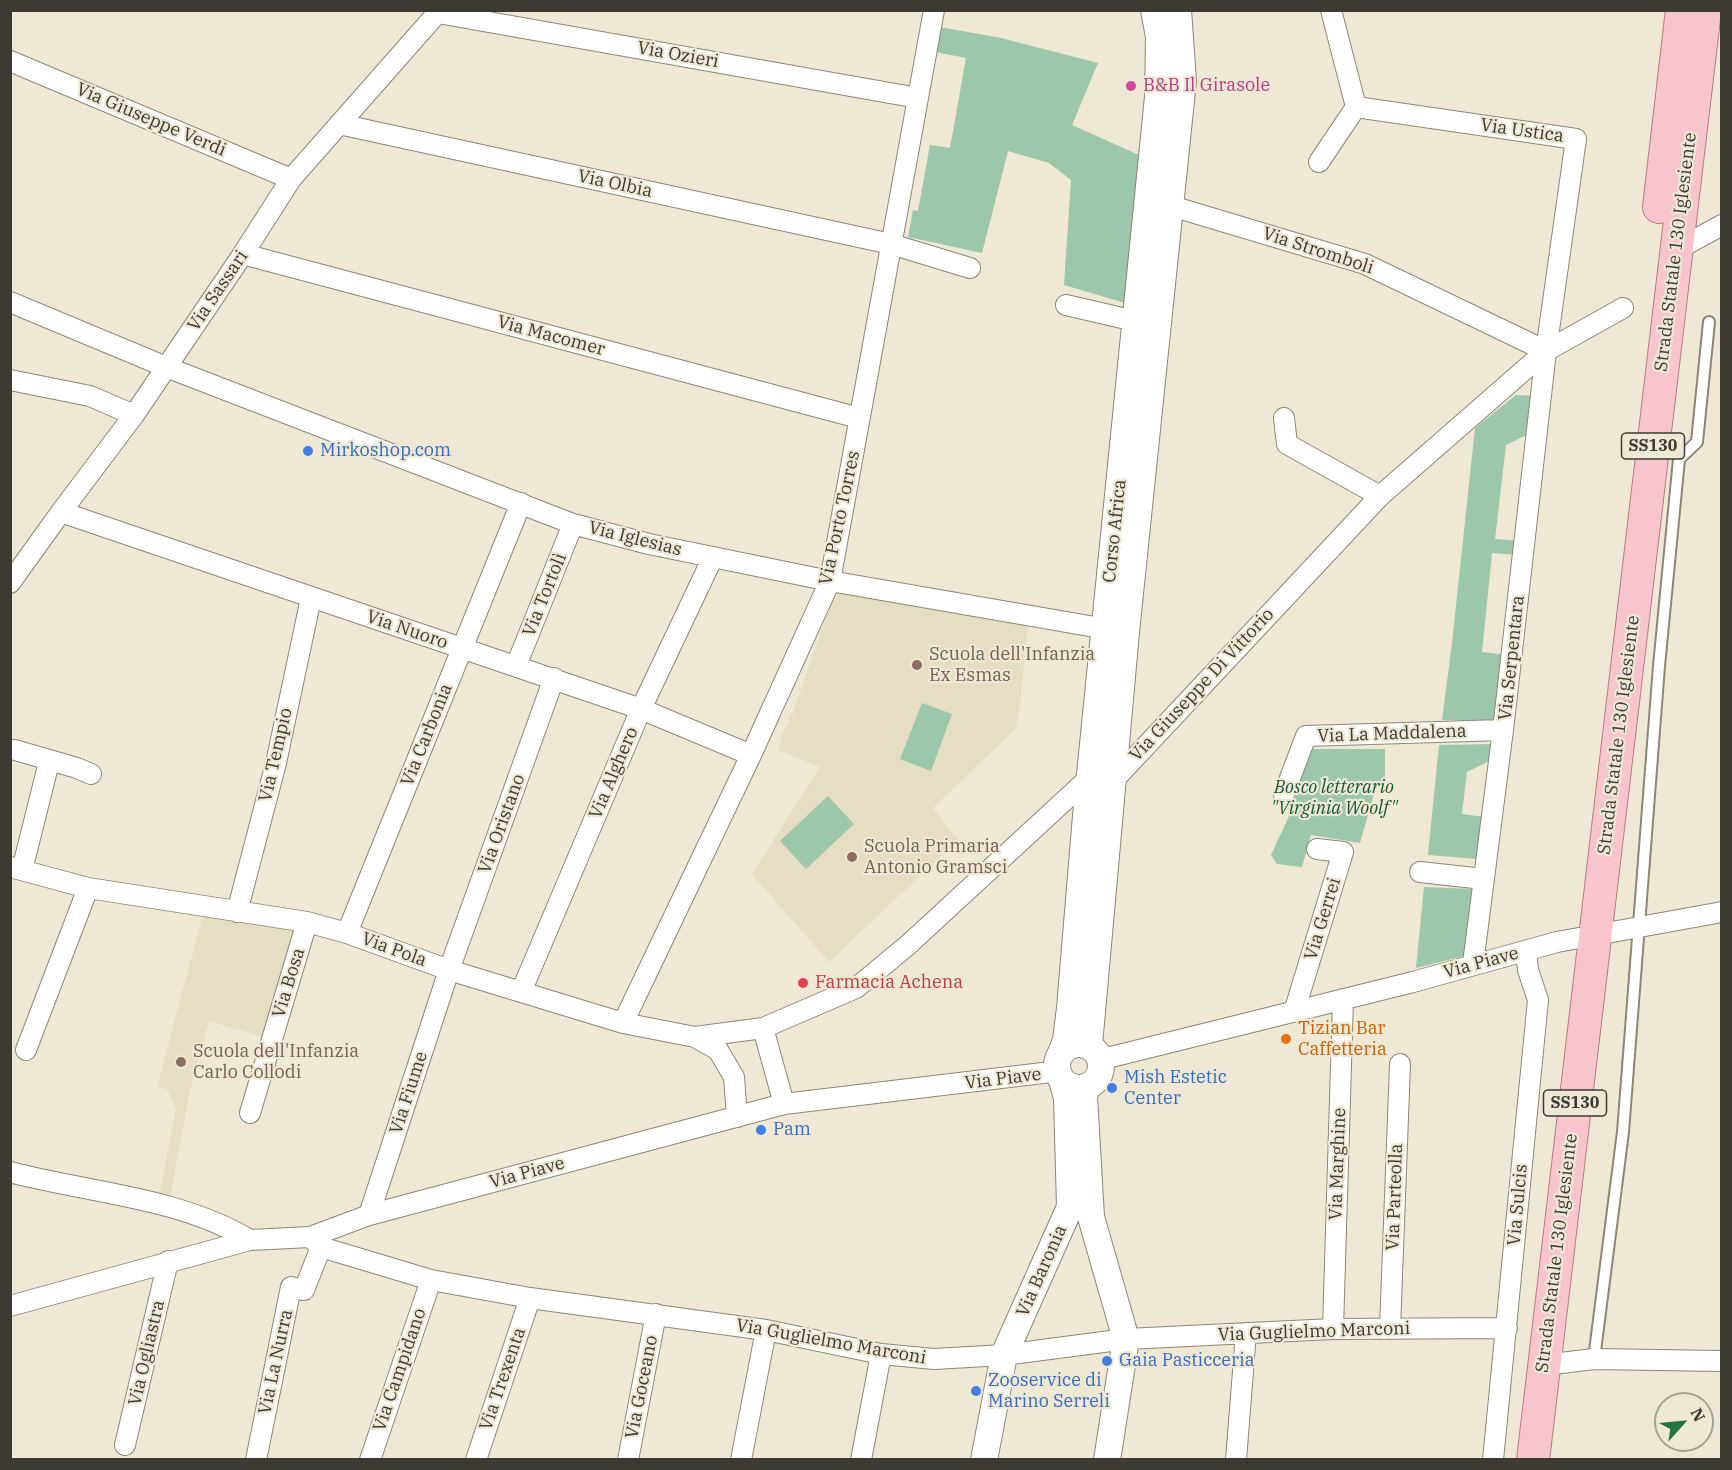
<!DOCTYPE html>
<meta charset="utf-8">
<style>
body{margin:0}
#map{position:relative;width:1732px;height:1470px;overflow:hidden;background:#eee8d4;font-family:"IBM Plex Serif",serif}
canvas{display:block}
.frame{position:absolute;inset:0;border:12px solid #3c3a32;pointer-events:none}
.north{position:absolute;left:1654px;top:1392px;width:60px;height:60px;box-sizing:border-box;background:#eee8d4;border:2px solid #a7a293;border-radius:50%;rotate:63deg;font-size:16px;font-weight:700;line-height:24px;text-align:center;color:#3c3a32}
.north::after{content:'';display:block;margin:auto;width:21px;height:27px;background:#237444;clip-path:polygon(50% 0,100% 100%,50% 72%,0 100%)}
</style>
<div id="map">
<canvas width="1732" height="1470"></canvas>
<div class="frame"></div>
<div class="north">N</div>
</div>
<script>
const context = document.querySelector('canvas').getContext('2d');
context.lineJoin = 'round';
function fillPath(path, color) {
  context.fillStyle = color;
  context.fill(path, 'evenodd');
}
function trace(path, color, width, dash) {
  context.strokeStyle = color;
  context.lineWidth = width;
  context.lineCap = dash ? 'butt' : 'round';
  context.setLineDash(dash || []);
  context.stroke(path);
}
function label(font, color, halo, rows, align = 'center') {
  context.font = font + ' "IBM Plex Serif",serif';
  context.lineWidth = 4.5;
  context.setLineDash([]);
  context.textBaseline = 'middle';
  context.strokeStyle = halo;
  context.fillStyle = color;
  for (const [text, x, y, turn = 0] of rows) {
    context.save();
    context.translate(x, y);
    context.rotate((+turn || 0) * Math.PI / 180);
    context.textAlign = isNaN(turn) ? turn : align;
    if (halo) context.strokeText(text, 0, 0);
    context.fillText(text, 0, 0);
    context.restore();
  }
}
const built = new Path2D(`
 M 835,591 L 1028,625 L 1020,705 L 1016,728 L 933,808 L 958,840 L 829,962 L 752,874 L 820,767 L 778,750 L 783,731 L 790,721 L 788,720 L 790,714 L 792,715 Z
 M 203,914 L 298,930 L 268,1038 L 209,1021 L 189,1095 L 170,1198 L 159,1197 L 176,1109 L 167,1089 L 157,1087 Z`);
const green = new Path2D(`
 M 940,27 L 1001,38 L 1098,63 L 1072,125 L 1139,155 L 1125,303 L 1064,285 L 1071,180 L 1049,163 L 1008,151 L 982,253 L 908,237 L 913,210 L 918,211 L 930,145 L 950,148 L 966,58 L 935,52 Z
 M 1516,395 L 1535,396 L 1531,433 L 1506,445 L 1495,539 L 1519,541 L 1518,555 L 1492,553 L 1482,652 L 1507,655 L 1499,720 L 1442,720 L 1452,643 L 1475,428 Z
 M 922,703 L 952,714 L 931,771 L 900,759 Z
 M 1492,744 L 1491,760 L 1467,772 L 1462,814 L 1485,817 L 1477,859 L 1428,855 L 1439,745 Z
 M 1309,749 L 1385,749 L 1385,784 L 1377,783 L 1360,843 L 1311,835 L 1302,867 L 1277,864 L 1271,855 L 1290,814 Z
 M 828,796 L 854,824 L 806,869 L 780,841 Z
 M 1424,887 L 1473,889 L 1464,956 L 1416,968 Z`);
const service = new Path2D(`
 M 1594,1359 L 1623,1132 L 1659,666 L 1679,459 L 1697,442 L 1709,322`);
const minor = new Path2D(`
 M 1331,10 L 1356,107 L 1576,139 L 1546,351 L 1503,730 L 1473,964
 M 438,13 L 918,98
 M 10,61 L 291,179
 M 339,124 L 891,244 L 970,268
 M 1319,162 L 1356,107
 M 1158,202 L 1365,264 L 1546,351
 M 1676,250 L 1722,225
 M 243,254 L 859,418
 M 10,302 L 166,367 L 573,524 L 649,544 L 830,581 L 1118,631
 M 1066,305 L 1148,324
 M 10,380 L 90,396 L 134,415
 M 1284,418 L 1287,444 L 1380,496
 M 61,512 L 641,709 L 751,755
 M 10,583 L 61,512 L 134,415 L 243,254 L 291,179 L 440,10
 M 516,666 L 573,524
 M 15,750 L 77,768 L 91,774
 M 1284,794 L 1306,736 L 1503,730
 M 10,867 L 88,888 L 307,922 L 347,933 L 449,970 L 623,1023 L 695,1037 L 763,1028 L 856,988 L 908,945 L 1089,778 L 1114,780 L 1380,496 L 1546,351 L 1623,308
 M 22,870 L 49,762
 M 1420,872 L 1484,879
 M 237,912 L 276,763 L 311,598
 M 347,933 L 521,503
 M 521,992 L 641,709 L 713,557
 M 1294,1012 L 1343,852 L 1317,849
 M 623,1023 L 751,755 L 830,581 L 934,10
 M 763,1028 L 784,1104
 M 695,1037 L 718,1050 L 734,1077 L 737,1117
 M 26,1050 L 88,888
 M 1099,1055 L 1107,1058 L 1111,1057 L 1413,982 L 1557,942 L 1722,912
 M 250,1113 L 307,922
 M 10,1172 C 90,1193 178,1197 250,1240
 M 369,1215 L 449,970 L 554,678
 M 310,1237 L 321,1247 L 431,1280 L 530,1298 L 766,1330 L 881,1354 L 934,1359 L 1004,1355 L 1126,1339 L 1333,1329 L 1507,1328
 M 10,1306 L 250,1240 L 310,1237 L 369,1215 L 784,1104 L 1051,1072 L 1059,1074
 M 1333,1329 L 1343,999
 M 1390,1329 L 1400,1064
 M 1544,1365 L 1594,1359 L 1722,1361
 M 125,1445 L 168,1261
 M 256,1460 L 291,1287 L 304,1290 L 321,1247
 M 370,1460 L 431,1280
 M 476,1460 L 530,1298
 M 628,1460 L 656,1314
 M 741,1460 L 766,1330
 M 861,1460 L 881,1354
 M 1236,1460 L 1246,1333
 M 1493,1460 L 1538,1000 L 1528,970 L 1526,951`);
const tertiary = new Path2D(`
 M1057 1066a22 22 0 1 1 44 0a22 22 0 1 1-44 0Z
 M 1089,1045 L 1126,632 L 1183,81 L 1178,10
 M 1062,1051 L 1066,1040 L 1070,1008 L 1087,804 L 1158,97 L 1159,37 L 1154,10
 M 1087,1087 L 1084,1096 L 1091,1217 L 1126,1339 L 1107,1460
 M 984,1460 L 1004,1355 L 1070,1207 L 1067,1098 L 1062,1080`);
const primary = new Path2D(`
 M 1659,207 L 1682,10
 M 1533,1460 L 1705,10`);
const markers = [
 [1131,86,6,"#d1479c"],
 [308,451,6,"#3f7fe0"],
 [917,665,6,"#8d6e63"],
 [852,857,6,"#8d6e63"],
 [803,983,6,"#e0444e"],
 [1286,1039,6,"#e8710a"],
 [181,1062,6,"#8d6e63"],
 [1112,1088,6,"#3f7fe0"],
 [761,1130,6,"#3f7fe0"],
 [1107,1361,6,"#3f7fe0"],
 [976,1391,6,"#3f7fe0"]
];
const shields = [
 [1653,446,63],
 [1575,1103,63]
];
const shieldNames = [
 ["SS130",1653,446],
 ["SS130",1575,1103]
];
const streetNames = [
 ["Via Ozieri",678,55,10],
 ["Via Giuseppe Verdi",151,120,23],
 ["Via Ustica",1522,131,8],
 ["Via Olbia",615,184,12],
 ["Via Stromboli",1318,251,18],
 ["Strada Statale 130 Iglesiente",1676,252,-83],
 ["Via Sassari",218,291,-56],
 ["Via Macomer",551,336,15],
 ["Via Porto Torres",840,518,-78],
 ["Corso Africa",1115,531,-84],
 ["Via Iglesias",635,539,14],
 ["Via Tortolì",545,595,-68],
 ["Via Nuoro",407,630,19],
 ["Via Serpentara",1512,658,-84],
 ["Via Giuseppe Di Vittorio",1202,685,-47],
 ["Via La Maddalena",1392,734,-2],
 ["Via Carbonia",427,735,-68],
 ["Strada Statale 130 Iglesiente",1619,735,-83],
 ["Via Tempio",276,755,-77],
 ["Via Alghero",614,773,-67],
 ["Via Oristano",502,824,-70],
 ["Via Gerrei",1323,919,-73],
 ["Via Pola",394,950,20],
 ["Via Piave",1481,963,-15],
 ["Via Bosa",289,983,-73],
 ["Via Piave",1003,1079,-7],
 ["Via Fiume",409,1093,-72],
 ["Via Marghine",1338,1164,-88],
 ["Via Piave",527,1173,-15],
 ["Via Parteolla",1395,1197,-88],
 ["Via Sulcis",1518,1205,-85],
 ["Strada Statale 130 Iglesiente",1557,1253,-83],
 ["Via Baronia",1042,1271,-66],
 ["Via Guglielmo Marconi",1314,1332,-2],
 ["Via Guglielmo Marconi",831,1342,10],
 ["Via Ogliastra",147,1353,-77],
 ["Via La Nurra",276,1362,-78],
 ["Via Campidano",400,1370,-71],
 ["Via Trexenta",503,1379,-71],
 ["Via Goceano",642,1387,-79]
];
const hotelNames = [
 ["B&B Il Girasole",1143,86]
];
const shopNames = [
 ["Mirkoshop.com",320,451],
 ["Mish Estetic",1124,1078],
 ["Center",1124,1099],
 ["Pam",773,1130],
 ["Gaia Pasticceria",1119,1361],
 ["Zooservice di",988,1381],
 ["Marino Serreli",988,1402]
];
const educationNames = [
 ["Scuola dell'Infanzia",929,655],
 ["Ex Esmas",929,676],
 ["Scuola Primaria",864,847],
 ["Antonio Gramsci",864,868],
 ["Scuola dell'Infanzia",193,1052],
 ["Carlo Collodi",193,1073]
];
const parkNames = [
 ["Bosco letterario",1334,788],
 ["\"Virginia Woolf\"",1334,809]
];
const healthNames = [
 ["Farmacia Achena",815,983]
];
const foodNames = [
 ["Tizian Bar",1298,1029],
 ["Caffetteria",1298,1050]
];
fillPath(built, '#e6dec2');
fillPath(green, '#9cc7aa');
trace(service, '#8c8774', 14);
trace(minor, '#8c8774', 22);
trace(tertiary, '#8c8774', 28);
trace(primary, '#b47a81', 34);
trace(service, '#fff', 10);
trace(minor, '#fff', 20);
trace(tertiary, '#fff', 26);
trace(primary, '#f8c4cd', 32);
for (const [x, y, r, color] of markers) {
  const dot = new Path2D();
  dot.arc(x, y, r, 0, 2 * Math.PI);
  context.fillStyle = color;
  context.fill(dot);
  trace(dot, '#eee8d4', 2);
}
for (const [x, y, w] of shields) {
  const box = new Path2D();
  box.roundRect(x - w / 2, y - 13, w, 26, 4.5);
  context.fillStyle = '#eee8d4';
  context.fill(box);
  trace(box, '#3c3a32', 1.5);
}
label('bold 16px', '#3c3a32', null, shieldNames);
label('18px', '#3c3a32', '#eee8d4', streetNames);
label('18px', '#b23c85', '#eee8d4', hotelNames, 'left');
label('18px', '#366cbe', '#eee8d4', shopNames, 'left');
label('18px', '#785e54', '#eee8d4', educationNames, 'left');
label('italic 18px', '#135935', '#eee8d4', parkNames);
label('18px', '#be3a42', '#eee8d4', healthNames, 'left');
label('18px', '#c56008', '#eee8d4', foodNames, 'left');
</script>
